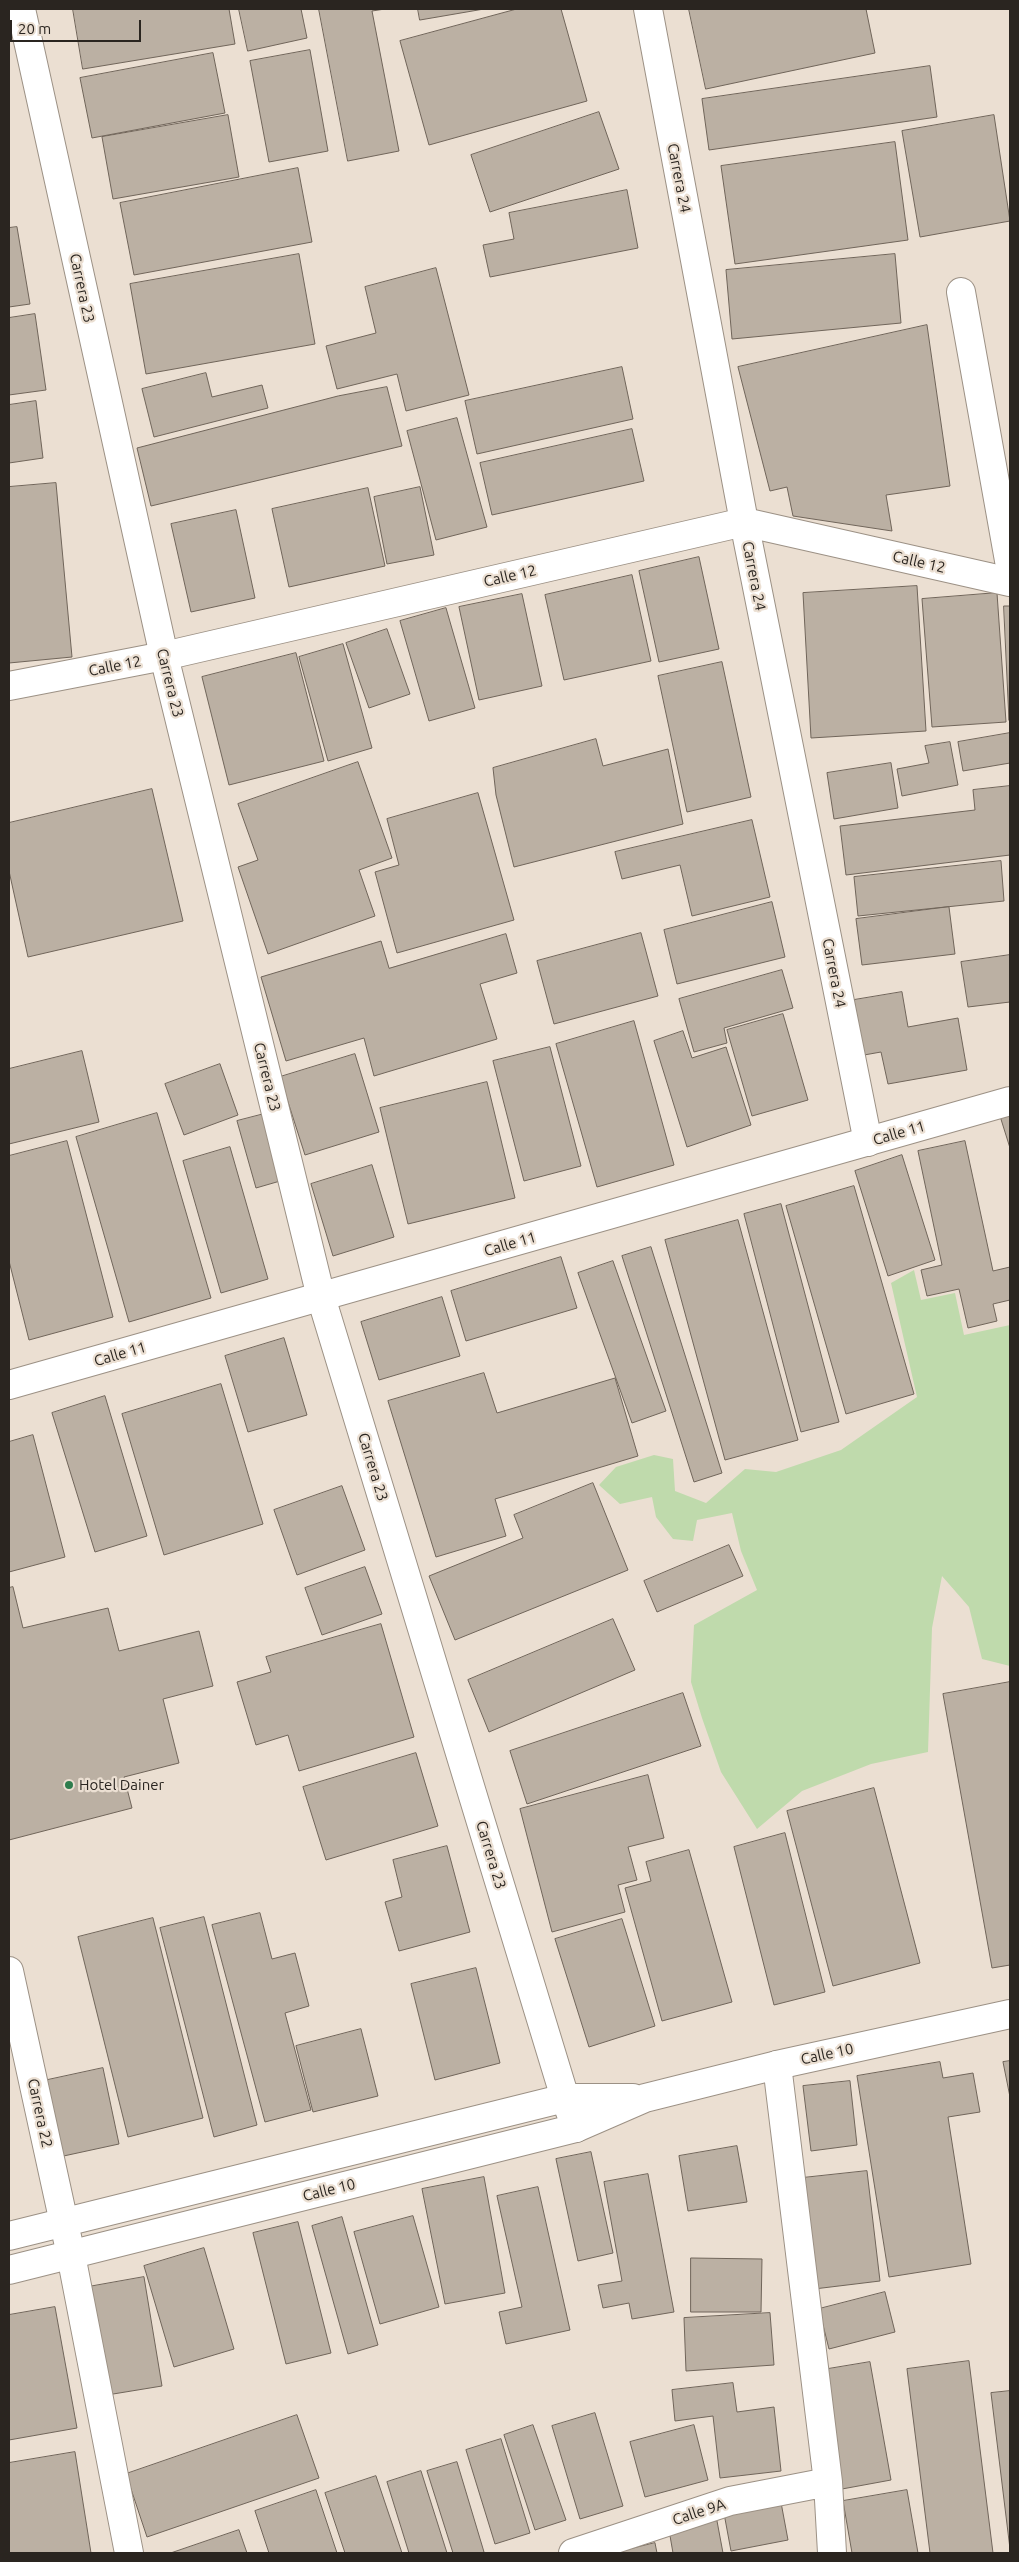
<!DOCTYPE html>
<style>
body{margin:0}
#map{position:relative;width:1019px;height:2562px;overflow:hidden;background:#ebdfd2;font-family:Ubuntu,sans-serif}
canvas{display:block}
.frame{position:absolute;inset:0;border:10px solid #2a2520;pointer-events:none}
.scale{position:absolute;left:10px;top:20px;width:131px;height:22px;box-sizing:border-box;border:2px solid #2a2520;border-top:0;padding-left:6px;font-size:15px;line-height:18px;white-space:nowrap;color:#2a2520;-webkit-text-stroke:4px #ebdfd2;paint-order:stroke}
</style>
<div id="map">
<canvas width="1019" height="2562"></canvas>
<div class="frame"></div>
<div class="scale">20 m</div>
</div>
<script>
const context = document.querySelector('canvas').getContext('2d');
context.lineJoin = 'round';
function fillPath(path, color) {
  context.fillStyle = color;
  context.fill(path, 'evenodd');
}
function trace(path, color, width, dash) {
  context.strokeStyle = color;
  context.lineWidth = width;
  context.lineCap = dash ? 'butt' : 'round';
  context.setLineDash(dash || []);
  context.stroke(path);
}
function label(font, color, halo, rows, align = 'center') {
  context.font = font + ' Ubuntu,sans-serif';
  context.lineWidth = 4.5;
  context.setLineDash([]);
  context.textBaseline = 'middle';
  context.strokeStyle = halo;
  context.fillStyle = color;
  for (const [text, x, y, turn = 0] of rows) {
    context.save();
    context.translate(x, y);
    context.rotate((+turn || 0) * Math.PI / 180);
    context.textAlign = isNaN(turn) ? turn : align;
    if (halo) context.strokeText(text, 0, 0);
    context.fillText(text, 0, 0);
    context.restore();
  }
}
const green = new Path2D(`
 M 914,1270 L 921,1300 L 955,1293 L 964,1335 L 1010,1325 L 1010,1666 L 982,1659 L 969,1607 L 942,1576 L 932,1628 L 928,1752 L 871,1764 L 802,1791 L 757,1829 L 721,1772 L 702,1718 L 691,1682 L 694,1625 L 757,1590 L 741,1551 L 732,1513 L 697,1520 L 693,1541 L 673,1539 L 656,1517 L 652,1497 L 620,1504 L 599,1485 L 616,1467 L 654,1455 L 673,1459 L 675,1491 L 706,1503 L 745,1469 L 776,1472 L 841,1450 L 917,1397 L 891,1283 Z`);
const building = new Path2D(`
 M 73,9 L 229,9 L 235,44 L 83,69 Z
 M 239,9 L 301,9 L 307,38 L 248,51 Z
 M 319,9 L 385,9 L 372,11 L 399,151 L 348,161 Z
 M 418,9 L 484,9 L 420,20 Z
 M 517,9 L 561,9 L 587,101 L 429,145 L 400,41 Z
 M 689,9 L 866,9 L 875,53 L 706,89 Z
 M 310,50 L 328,151 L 269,162 L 250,61 Z
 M 213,53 L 225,113 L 92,138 L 80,78 Z
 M 930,66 L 937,117 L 709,150 L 702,99 Z
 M 599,112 L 619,169 L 490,212 L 471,155 Z
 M 228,115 L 239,177 L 113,199 L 102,137 Z
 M 994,115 L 1010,221 L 920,237 L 902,131 Z
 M 895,142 L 908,240 L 735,264 L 721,166 Z
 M 298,168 L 312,242 L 134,275 L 120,203 Z
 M 627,190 L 638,248 L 490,277 L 483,245 L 514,239 L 509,213 Z
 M 17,227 L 30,304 L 9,307 L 9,228 Z
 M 299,254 L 315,344 L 146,374 L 130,284 Z
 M 895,254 L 901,323 L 732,339 L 726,270 Z
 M 436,268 L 469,395 L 406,411 L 397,374 L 337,389 L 326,346 L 376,333 L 365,287 Z
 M 35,314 L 46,390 L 9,395 L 9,318 Z
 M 927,325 L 950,486 L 886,495 L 892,531 L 793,516 L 787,487 L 770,491 L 738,367 Z
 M 622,367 L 633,419 L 477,454 L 465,401 Z
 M 206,373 L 212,397 L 262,385 L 268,408 L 154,437 L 142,389 Z
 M 387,387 L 402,446 L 151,506 L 137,448 L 338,396 Z
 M 36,401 L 43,458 L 9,463 L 9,405 Z
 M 457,418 L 487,527 L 436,540 L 407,431 Z
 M 632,429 L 644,481 L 492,515 L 480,463 Z
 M 56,483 L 72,657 L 9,663 L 9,487 Z
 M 420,487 L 434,555 L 387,564 L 374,497 Z
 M 368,488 L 385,566 L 289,587 L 272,509 Z
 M 236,510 L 255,598 L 191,612 L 171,524 Z
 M 699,557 L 719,649 L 659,662 L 639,571 Z
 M 632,575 L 651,661 L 564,680 L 545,595 Z
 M 917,586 L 926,731 L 811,738 L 803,593 Z
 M 997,593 L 1006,722 L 932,727 L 922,599 Z
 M 522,594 L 542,686 L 479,700 L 459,607 Z
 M 1004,606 L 1010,606 L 1009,720 Z
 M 446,608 L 475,708 L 429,721 L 400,621 Z
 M 387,629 L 410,694 L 369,708 L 346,643 Z
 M 343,644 L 372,748 L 328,761 L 299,657 Z
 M 296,653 L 324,761 L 229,785 L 202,677 Z
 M 722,662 L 751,797 L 687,812 L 658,676 Z
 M 1010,733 L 1010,763 L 963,771 L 958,742 Z
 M 596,739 L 603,766 L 668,749 L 683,824 L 514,867 L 496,795 L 493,768 Z
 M 950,742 L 958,785 L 902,796 L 897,769 L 929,763 L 925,746 Z
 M 358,762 L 392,858 L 359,870 L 375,916 L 268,954 L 238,867 L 258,860 L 238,804 Z
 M 891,763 L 898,808 L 834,819 L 827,773 Z
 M 1010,786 L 1010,855 L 846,875 L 840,826 L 975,810 L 973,790 Z
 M 152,789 L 183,921 L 28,957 L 9,871 L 9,823 Z
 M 478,793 L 514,920 L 397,953 L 375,872 L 399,865 L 387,819 Z
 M 752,820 L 770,897 L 692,916 L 680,865 L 622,879 L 615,852 Z
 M 1001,861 L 1004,901 L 858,916 L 854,877 Z
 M 772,902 L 785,957 L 677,984 L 664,930 Z
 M 949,907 L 955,954 L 862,965 L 856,919 Z
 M 641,933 L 658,996 L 554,1024 L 537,961 Z
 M 506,934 L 517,973 L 480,984 L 497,1039 L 374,1076 L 364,1038 L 286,1061 L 261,977 L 381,941 L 389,968 Z
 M 1010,955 L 1010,1002 L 968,1007 L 961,962 Z
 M 782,970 L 793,1008 L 724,1028 L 727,1043 L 694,1052 L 679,999 Z
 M 902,992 L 908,1027 L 958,1018 L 967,1070 L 888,1084 L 881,1052 L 864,1055 L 854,1000 Z
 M 783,1014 L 808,1100 L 752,1116 L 727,1030 Z
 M 634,1021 L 674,1165 L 597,1187 L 556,1044 Z
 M 683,1031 L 692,1058 L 726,1047 L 751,1125 L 687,1147 L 654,1041 Z
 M 550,1047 L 581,1166 L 524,1181 L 493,1061 Z
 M 82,1051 L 99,1122 L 9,1144 L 9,1069 Z
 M 355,1054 L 379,1132 L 305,1155 L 280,1077 Z
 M 220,1064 L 238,1115 L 184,1135 L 165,1084 Z
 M 487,1082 L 515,1198 L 408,1224 L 380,1108 Z
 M 157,1113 L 211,1298 L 129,1322 L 76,1137 Z
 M 268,1113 L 287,1179 L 256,1188 L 237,1121 Z
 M 1010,1113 L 1010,1148 L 1000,1116 Z
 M 67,1141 L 113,1317 L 29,1340 L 9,1261 L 9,1156 Z
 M 965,1141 L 993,1271 L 1010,1267 L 1010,1300 L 993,1304 L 997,1321 L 968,1328 L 959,1289 L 927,1296 L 921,1270 L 942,1265 L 918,1151 Z
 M 230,1147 L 268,1279 L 221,1293 L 183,1161 Z
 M 902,1155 L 935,1260 L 888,1276 L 855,1171 Z
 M 372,1165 L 394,1237 L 333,1256 L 311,1184 Z
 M 854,1186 L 914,1394 L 846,1414 L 786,1206 Z
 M 781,1204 L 839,1422 L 801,1432 L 744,1214 Z
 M 738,1220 L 798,1440 L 725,1460 L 665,1240 Z
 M 651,1247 L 722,1473 L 694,1482 L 622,1256 Z
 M 561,1257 L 577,1308 L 466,1341 L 451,1291 Z
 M 613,1261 L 666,1411 L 632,1423 L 578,1273 Z
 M 442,1297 L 460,1356 L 379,1380 L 361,1322 Z
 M 284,1338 L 307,1415 L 248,1432 L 225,1356 Z
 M 484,1373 L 497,1413 L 615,1378 L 638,1456 L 495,1499 L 506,1536 L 436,1557 L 388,1401 Z
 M 221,1384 L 263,1524 L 164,1555 L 122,1414 Z
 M 105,1396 L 147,1536 L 95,1552 L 52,1413 Z
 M 33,1435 L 65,1557 L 9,1572 L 9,1442 Z
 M 593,1483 L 628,1570 L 455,1640 L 429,1576 L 523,1538 L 514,1515 Z
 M 342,1486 L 365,1550 L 297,1575 L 274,1510 Z
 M 729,1545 L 743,1576 L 657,1612 L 644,1581 Z
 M 365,1567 L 382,1614 L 322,1635 L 305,1588 Z
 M 13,1587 L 23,1628 L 108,1608 L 119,1651 L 199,1631 L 213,1686 L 163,1699 L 179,1763 L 124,1777 L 132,1808 L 9,1840 L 9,1588 Z
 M 613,1619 L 635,1670 L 489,1732 L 468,1680 Z
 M 381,1624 L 414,1737 L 299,1771 L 288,1735 L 256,1745 L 237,1682 L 271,1672 L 266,1657 Z
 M 1010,1682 L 1010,1965 L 992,1968 L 943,1694 Z
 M 683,1693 L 701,1746 L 527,1804 L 510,1751 Z
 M 416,1753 L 438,1826 L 326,1860 L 303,1787 Z
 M 648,1775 L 664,1838 L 628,1847 L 637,1880 L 618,1885 L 625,1912 L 552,1932 L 520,1809 Z
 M 874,1788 L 920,1963 L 833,1986 L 787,1811 Z
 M 785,1833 L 825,1992 L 774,2005 L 734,1847 Z
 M 447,1846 L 470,1932 L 399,1951 L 385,1902 L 402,1897 L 393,1860 Z
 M 689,1850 L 732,2002 L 662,2021 L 625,1888 L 651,1881 L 646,1862 Z
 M 260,1913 L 272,1959 L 295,1953 L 309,2006 L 285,2013 L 311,2110 L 265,2122 L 212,1925 Z
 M 204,1917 L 257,2125 L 214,2137 L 160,1928 Z
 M 153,1918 L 203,2118 L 128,2137 L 78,1937 Z
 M 622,1919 L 655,2026 L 589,2047 L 555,1939 Z
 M 476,1968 L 500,2063 L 435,2080 L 411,1984 Z
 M 361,2029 L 378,2096 L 313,2112 L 296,2046 Z
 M 1010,2061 L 1010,2097 L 1003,2062 Z
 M 940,2062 L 943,2078 L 973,2073 L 980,2112 L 948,2117 L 971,2264 L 889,2277 L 857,2076 Z
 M 103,2068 L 119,2144 L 59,2157 L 43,2081 Z
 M 850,2081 L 857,2145 L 811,2151 L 803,2086 Z
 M 737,2146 L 747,2202 L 688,2211 L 679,2156 Z
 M 591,2152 L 613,2253 L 578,2261 L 556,2159 Z
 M 867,2171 L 880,2281 L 814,2289 L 802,2178 Z
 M 648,2174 L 674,2312 L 632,2319 L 629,2303 L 603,2308 L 598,2285 L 622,2281 L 604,2182 Z
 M 484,2177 L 505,2293 L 445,2304 L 422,2189 Z
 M 538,2187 L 570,2330 L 506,2344 L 499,2312 L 522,2307 L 497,2196 Z
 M 413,2216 L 439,2307 L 380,2324 L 354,2232 Z
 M 342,2217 L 378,2345 L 348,2354 L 312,2226 Z
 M 298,2222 L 331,2353 L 286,2364 L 253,2233 Z
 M 204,2248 L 234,2349 L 174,2367 L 144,2266 Z
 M 691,2258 L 762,2259 L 761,2312 L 691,2312 Z
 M 144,2277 L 162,2386 L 107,2395 L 88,2287 Z
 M 885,2292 L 895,2332 L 829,2349 L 819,2309 Z
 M 55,2307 L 77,2428 L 9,2440 L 9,2315 Z
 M 770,2313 L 774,2365 L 686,2371 L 684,2318 Z
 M 969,2361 L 993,2553 L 930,2553 L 907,2369 Z
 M 870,2362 L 891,2480 L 842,2489 L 822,2370 Z
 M 733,2383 L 737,2412 L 774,2407 L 781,2471 L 720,2478 L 713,2416 L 675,2421 L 672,2390 Z
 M 1010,2391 L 1010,2549 L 991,2393 Z
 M 595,2413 L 623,2506 L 580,2519 L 552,2426 Z
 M 297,2415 L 319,2478 L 147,2537 L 126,2474 Z
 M 533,2425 L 566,2520 L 535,2530 L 504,2435 Z
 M 694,2425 L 708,2480 L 645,2497 L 630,2442 Z
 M 501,2439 L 530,2533 L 495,2544 L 466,2450 Z
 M 75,2452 L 91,2553 L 9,2553 L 9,2463 Z
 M 457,2462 L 484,2552 L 481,2553 L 453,2553 L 427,2471 Z
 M 421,2471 L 447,2553 L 409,2553 L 387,2482 Z
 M 376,2476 L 402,2553 L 345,2553 L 325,2493 Z
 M 316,2490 L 337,2553 L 269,2553 L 255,2511 Z
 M 907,2490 L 918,2553 L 852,2553 L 843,2501 Z
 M 780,2497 L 788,2540 L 731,2551 L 723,2508 Z
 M 717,2521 L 723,2553 L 673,2553 L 669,2530 Z
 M 239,2530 L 247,2553 L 171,2553 Z
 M 655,2543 L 657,2553 L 613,2553 Z`);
const minor = new Path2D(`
 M 21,9 L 164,656 L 321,1297 L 565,2098 L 576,2128
 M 648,9 L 744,522 L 868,1142
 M 961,292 L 1010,566
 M 9,1971 L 71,2255 L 129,2553
 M 777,2065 L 828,2482 L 832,2553
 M 573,2553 L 730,2501 L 828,2482`);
const tertiary = new Path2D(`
 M 9,686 L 164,656 L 744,522 L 1010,582
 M 9,1385 L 1010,1101`);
const secondary = new Path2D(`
 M 9,2236 L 565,2098 L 633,2098
 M 9,2270 L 576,2128 L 645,2098 L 777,2065 L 1010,2014`);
const markers = [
 [69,1785,5,"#2e7d4d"]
];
const streetNames = [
 ["Carrera 24",679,178,79],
 ["Carrera 23",82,288,78],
 ["Calle 12",919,562,13],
 ["Calle 12",510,576,-13],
 ["Carrera 24",754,576,79],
 ["Calle 12",115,666,-11],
 ["Carrera 23",170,683,76],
 ["Carrera 24",834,973,79],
 ["Carrera 23",267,1077,76],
 ["Calle 11",899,1133,-16],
 ["Calle 11",510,1244,-16],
 ["Calle 11",120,1354,-16],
 ["Carrera 23",373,1467,73],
 ["Carrera 23",491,1855,73],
 ["Calle 10",827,2054,-12],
 ["Carrera 22",40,2113,78],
 ["Calle 10",329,2190,-14],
 ["Calle 9A",699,2512,-18]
];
const poiNames = [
 ["Hotel Dainer",79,1785]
];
fillPath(green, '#bfdaac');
fillPath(building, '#bbb0a3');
trace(building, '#70655a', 1);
trace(minor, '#9c9185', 30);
trace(tertiary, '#9c9185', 30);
trace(secondary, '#9c9185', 30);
trace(minor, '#fff', 28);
trace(tertiary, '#fff', 28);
trace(secondary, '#fff', 28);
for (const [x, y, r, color] of markers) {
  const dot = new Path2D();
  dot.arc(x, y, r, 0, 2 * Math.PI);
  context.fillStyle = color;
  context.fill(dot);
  trace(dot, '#ebdfd2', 2);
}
label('15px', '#2a2520', '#ebdfd2', streetNames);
label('15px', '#2a2520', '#ebdfd2', poiNames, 'left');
</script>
